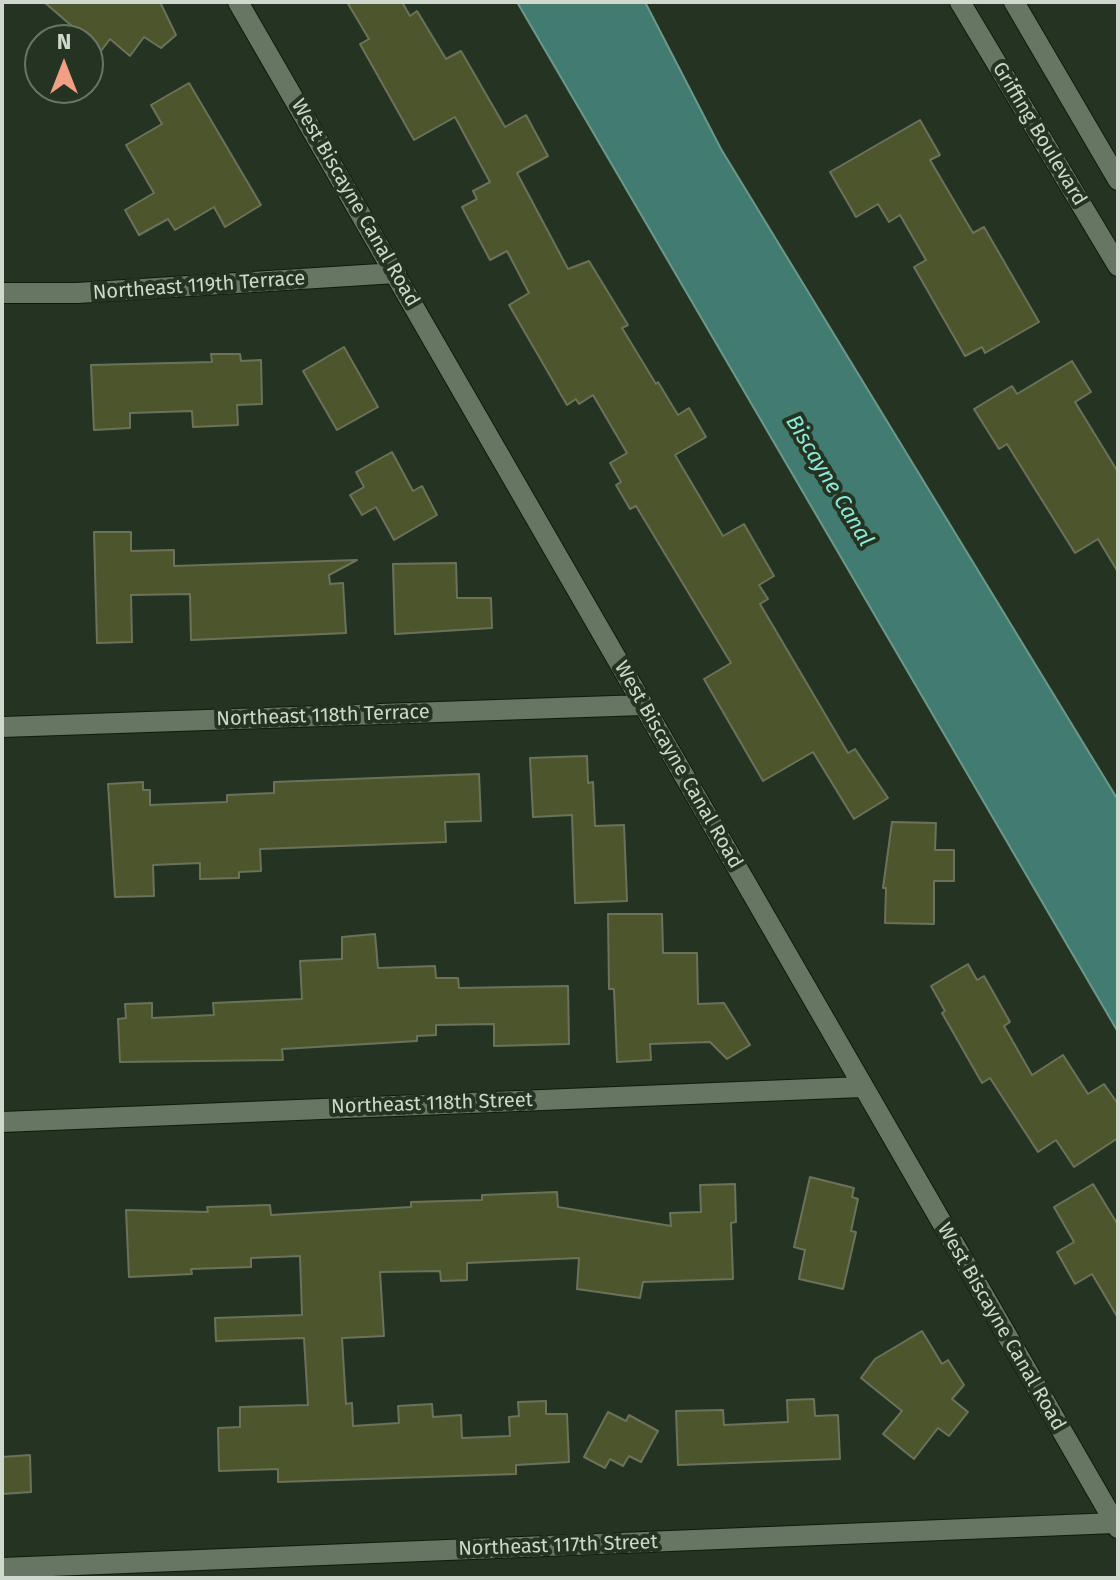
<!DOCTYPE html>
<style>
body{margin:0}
#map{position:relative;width:1120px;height:1580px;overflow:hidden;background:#253422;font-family:"Fira Sans",sans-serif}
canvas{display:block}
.frame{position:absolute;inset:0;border:4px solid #ced8cc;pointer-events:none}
.north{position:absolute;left:24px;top:24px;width:80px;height:80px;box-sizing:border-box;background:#253422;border:2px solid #697666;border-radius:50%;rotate:0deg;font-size:22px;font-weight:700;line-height:32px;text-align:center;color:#ced8cc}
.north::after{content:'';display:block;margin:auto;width:28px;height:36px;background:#f39f84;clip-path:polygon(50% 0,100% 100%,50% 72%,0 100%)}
</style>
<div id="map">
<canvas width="1120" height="1580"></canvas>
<div class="frame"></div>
<div class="north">N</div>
</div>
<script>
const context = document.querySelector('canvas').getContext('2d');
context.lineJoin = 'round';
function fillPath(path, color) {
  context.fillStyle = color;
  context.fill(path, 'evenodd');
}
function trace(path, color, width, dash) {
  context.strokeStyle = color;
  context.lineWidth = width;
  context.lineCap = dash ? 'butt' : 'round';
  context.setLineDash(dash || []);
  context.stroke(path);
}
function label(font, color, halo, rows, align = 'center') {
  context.font = font + ' "Fira Sans",sans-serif';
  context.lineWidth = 8;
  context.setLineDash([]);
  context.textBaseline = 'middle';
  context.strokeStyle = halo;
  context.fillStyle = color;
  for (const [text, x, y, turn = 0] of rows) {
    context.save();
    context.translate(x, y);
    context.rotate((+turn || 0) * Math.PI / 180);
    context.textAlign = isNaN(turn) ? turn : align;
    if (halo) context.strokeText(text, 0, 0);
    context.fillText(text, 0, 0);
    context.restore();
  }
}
const water = new Path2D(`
 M 517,2 L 645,2 L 721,149 L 1118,800 L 1118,1032 Z`);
const building = new Path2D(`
 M 44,2 L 160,2 L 176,35 L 161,48 L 144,37 L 130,56 L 110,39 L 101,51 Z
 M 347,2 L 402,2 L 410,16 L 417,11 L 446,59 L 461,51 L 505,127 L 526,115 L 548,156 L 517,173 L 568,269 L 589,261 L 628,325 L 622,328 L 656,384 L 658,382 L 678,415 L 689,408 L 706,437 L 675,455 L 723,536 L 744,524 L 774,576 L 759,585 L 768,599 L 760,604 L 848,753 L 855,749 L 888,798 L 854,819 L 813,752 L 763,781 L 704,679 L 731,663 L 636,506 L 630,509 L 616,485 L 621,482 L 610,463 L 627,453 L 593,395 L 579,404 L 576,399 L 567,405 L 509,305 L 529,293 L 507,251 L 490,260 L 462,207 L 477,199 L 473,191 L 490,182 L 455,117 L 414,140 L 360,44 L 369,39 Z
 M 189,83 L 261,205 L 225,227 L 214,207 L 175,230 L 168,219 L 139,235 L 125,210 L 154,193 L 126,145 L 162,124 L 151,105 Z
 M 920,120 L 940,155 L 930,160 L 973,233 L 984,227 L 1039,322 L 985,353 L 982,347 L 965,356 L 914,267 L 926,260 L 900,215 L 889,222 L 878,204 L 856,217 L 830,172 Z
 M 344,347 L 378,407 L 337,430 L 303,371 Z
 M 211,354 L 240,354 L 241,361 L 261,360 L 262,404 L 237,405 L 238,425 L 193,427 L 192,411 L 130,413 L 130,428 L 94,430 L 91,365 L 212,362 Z
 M 1072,361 L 1091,392 L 1075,402 L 1118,472 L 1118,572 L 1098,539 L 1075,553 L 1007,444 L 999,449 L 974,409 L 1012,386 L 1017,394 Z
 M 392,452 L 413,491 L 422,486 L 437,515 L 394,540 L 376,507 L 362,515 L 350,495 L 364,487 L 356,472 Z
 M 94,532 L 131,532 L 131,551 L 174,550 L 174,566 L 357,560 L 329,575 L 330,584 L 343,583 L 346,633 L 191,640 L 190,594 L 131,595 L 132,642 L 97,643 Z
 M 456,563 L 457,598 L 491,598 L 492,628 L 395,634 L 393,564 Z
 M 587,756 L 588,783 L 593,782 L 595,826 L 624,825 L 627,901 L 575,903 L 572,815 L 533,817 L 530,758 Z
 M 479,774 L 481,821 L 445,822 L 446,842 L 260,849 L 261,871 L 239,872 L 239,878 L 200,879 L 200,863 L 153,865 L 154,896 L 115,897 L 108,784 L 143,782 L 143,790 L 150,790 L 150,805 L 227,802 L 227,795 L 274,793 L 274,782 Z
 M 892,822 L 936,823 L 935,850 L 954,850 L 954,881 L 934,881 L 934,924 L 885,923 L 886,888 L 883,888 Z
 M 608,914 L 662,914 L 663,953 L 697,953 L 698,1004 L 724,1003 L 750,1045 L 727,1059 L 710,1042 L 650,1044 L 651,1060 L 617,1062 L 614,989 L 609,989 Z
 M 375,934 L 378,968 L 435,966 L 436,978 L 458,978 L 459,988 L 568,986 L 569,1044 L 494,1046 L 494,1024 L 436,1025 L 436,1035 L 417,1036 L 417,1041 L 282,1049 L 283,1060 L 120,1062 L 118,1019 L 126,1018 L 125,1004 L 152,1003 L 152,1018 L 214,1015 L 213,1003 L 302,999 L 300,961 L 342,959 L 342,937 Z
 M 968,964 L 977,980 L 984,976 L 1010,1022 L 1004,1026 L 1032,1075 L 1063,1055 L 1088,1094 L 1104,1084 L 1118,1104 L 1118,1138 L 1074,1167 L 1056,1140 L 1038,1152 L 990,1078 L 982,1083 L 942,1013 L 945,1011 L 931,986 Z
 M 810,1177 L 854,1188 L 852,1197 L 858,1199 L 851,1231 L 856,1232 L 843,1289 L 799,1279 L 805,1250 L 794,1247 Z
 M 735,1184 L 736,1222 L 731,1223 L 733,1279 L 643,1282 L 640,1298 L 577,1289 L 579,1258 L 467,1263 L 467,1280 L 441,1281 L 440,1271 L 380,1272 L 384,1336 L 342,1338 L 346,1404 L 352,1403 L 353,1426 L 399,1423 L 398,1406 L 432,1404 L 433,1417 L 461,1415 L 462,1438 L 510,1436 L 509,1417 L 519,1416 L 518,1402 L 546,1401 L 546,1414 L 567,1414 L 569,1462 L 516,1465 L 516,1474 L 278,1482 L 278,1469 L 219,1471 L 218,1428 L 240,1427 L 240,1407 L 308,1405 L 304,1338 L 216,1341 L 215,1318 L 302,1315 L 300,1256 L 251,1258 L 251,1267 L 191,1269 L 192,1274 L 129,1277 L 126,1210 L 208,1212 L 207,1207 L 270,1205 L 271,1215 L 411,1207 L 411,1202 L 482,1200 L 482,1195 L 557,1192 L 558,1207 L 671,1226 L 670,1213 L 701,1212 L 700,1185 Z
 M 1093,1184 L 1118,1225 L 1118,1318 L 1092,1274 L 1075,1284 L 1057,1252 L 1074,1242 L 1054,1207 Z
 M 922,1331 L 942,1364 L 948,1360 L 964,1385 L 952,1399 L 968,1412 L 949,1436 L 938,1428 L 914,1459 L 883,1434 L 902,1411 L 861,1378 L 875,1359 Z
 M 814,1399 L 815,1416 L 838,1415 L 840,1459 L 678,1465 L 676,1411 L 723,1410 L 724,1425 L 788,1422 L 787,1400 Z
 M 608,1412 L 626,1421 L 629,1415 L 658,1431 L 641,1462 L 629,1456 L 623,1466 L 610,1459 L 605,1468 L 584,1457 Z
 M 30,1455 L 31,1492 L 2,1494 L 2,1457 Z`);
const minor = new Path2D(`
 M 238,2 L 1118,1528
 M 960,2 L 1118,266
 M 1014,2 L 1118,180
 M 2,293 L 77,293 L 396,273
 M 2,727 L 643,705
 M 2,1122 L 862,1087
 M 2,1568 L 1115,1523`);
const streetNames = [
 ["Griffing Boulevard",1039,134,59],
 ["West Biscayne Canal Road",355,203,60],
 ["Northeast 119th Terrace",199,286,-4],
 ["Northeast 118th Terrace",323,716,-2],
 ["West Biscayne Canal Road",678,765,60],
 ["Northeast 118th Street",432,1104,-2],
 ["West Biscayne Canal Road",1001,1327,60],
 ["Northeast 117th Street",558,1546,-2]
];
const waterNames = [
 ["Biscayne Canal",829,481,59]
];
fillPath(water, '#427c71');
trace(water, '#6c988c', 2);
fillPath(building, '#4c552c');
trace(building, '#6c725a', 2);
trace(minor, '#0e1b0b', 22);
trace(minor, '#667662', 20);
label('20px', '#ced8cc', '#253422', streetNames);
label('italic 22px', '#8dead9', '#253422', waterNames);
</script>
